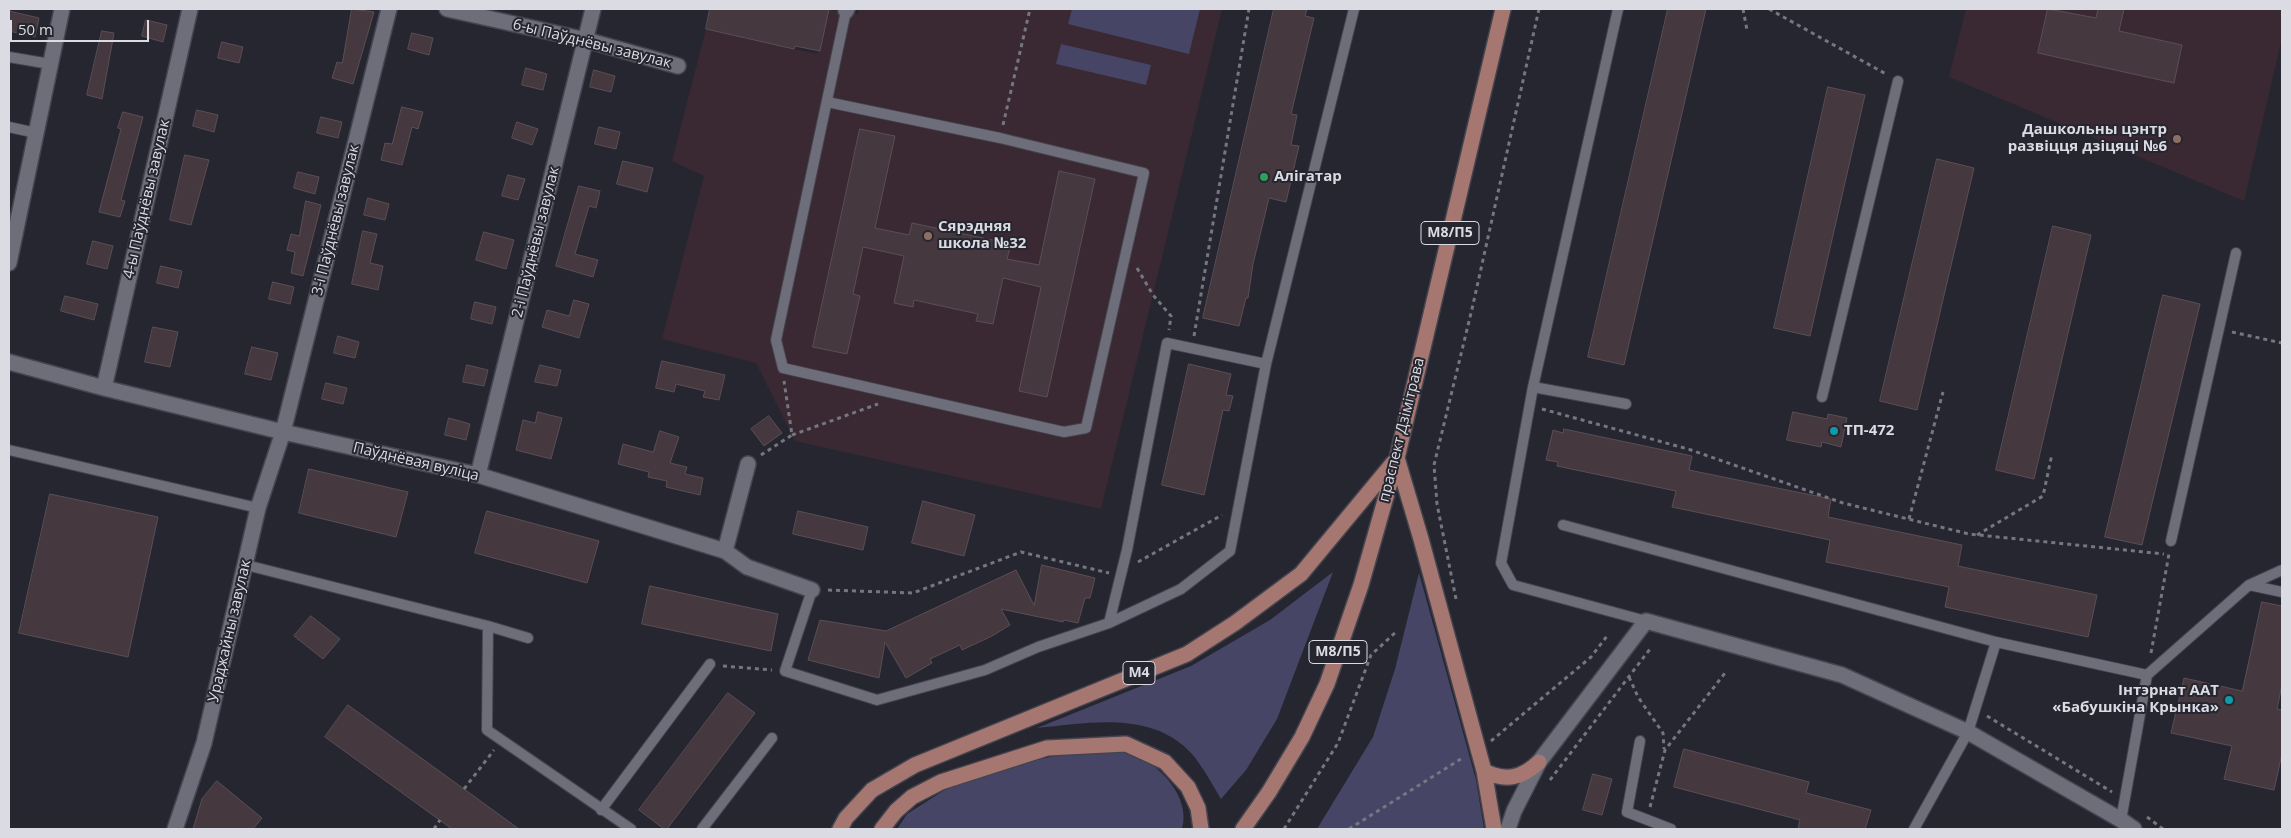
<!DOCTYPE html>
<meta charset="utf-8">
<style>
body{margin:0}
#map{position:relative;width:2291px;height:838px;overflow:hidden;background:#262631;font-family:"Open Sans",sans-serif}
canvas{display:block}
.frame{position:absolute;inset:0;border:10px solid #dbdbe3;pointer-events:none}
.scale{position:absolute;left:10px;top:20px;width:139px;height:22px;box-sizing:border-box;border:2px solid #dbdbe3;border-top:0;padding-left:6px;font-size:15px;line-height:18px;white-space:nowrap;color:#dbdbe3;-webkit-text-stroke:4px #262631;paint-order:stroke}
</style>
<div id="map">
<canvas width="2291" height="838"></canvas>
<div class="frame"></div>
<div class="scale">50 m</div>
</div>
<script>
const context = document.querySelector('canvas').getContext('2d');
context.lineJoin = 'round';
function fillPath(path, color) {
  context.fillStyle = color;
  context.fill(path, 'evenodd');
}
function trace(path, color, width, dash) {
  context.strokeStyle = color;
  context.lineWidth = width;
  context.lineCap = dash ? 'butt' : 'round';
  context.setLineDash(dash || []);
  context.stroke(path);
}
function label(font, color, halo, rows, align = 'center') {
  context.font = font + ' "Open Sans",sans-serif';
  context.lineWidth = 4;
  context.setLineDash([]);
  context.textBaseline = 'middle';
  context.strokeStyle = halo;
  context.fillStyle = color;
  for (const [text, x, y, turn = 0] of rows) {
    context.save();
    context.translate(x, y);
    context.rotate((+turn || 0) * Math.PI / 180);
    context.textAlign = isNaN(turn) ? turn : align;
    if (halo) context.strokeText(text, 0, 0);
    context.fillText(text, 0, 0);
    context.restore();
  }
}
const education = new Path2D(`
 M 829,9 L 858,14 L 859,9 L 1222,9 L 1101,509 L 795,441 L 756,363 L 662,339 L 704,176 L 672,161 L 706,29 L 817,54 Z
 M 1966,9 L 2282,9 L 2282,38 L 2244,201 L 1949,77 Z`);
const green = new Path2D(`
 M 1072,9 L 1200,9 L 1189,54 L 1068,24 Z
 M 1061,44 L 1151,65 L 1146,85 L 1056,64 Z
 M 1333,572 L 1277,719 L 1246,770 L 1221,799 C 1212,784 1203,767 1192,754 C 1152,710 1089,723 1037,728 L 1191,666 L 1270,620 Z
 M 1419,573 L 1476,780 L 1484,829 L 1317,829 L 1373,737 L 1395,669 Z
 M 1087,749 C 1099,749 1114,747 1126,751 C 1156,760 1192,796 1182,829 L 897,829 L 907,814 L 951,786 L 1009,766 Z`);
const building = new Path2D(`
 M 352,9 L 374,12 L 353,84 L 332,78 L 337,62 L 342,63 Z
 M 710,9 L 829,9 L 820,51 L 795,46 L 794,49 L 706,29 Z
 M 1274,9 L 1307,9 L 1305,16 L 1314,18 L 1291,114 L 1297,115 L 1291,145 L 1299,146 L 1286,202 L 1269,198 L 1253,264 L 1248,298 L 1246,298 L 1239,326 L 1203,318 Z
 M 1668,9 L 1706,9 L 1624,365 L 1588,357 Z
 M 2048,9 L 2096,18 L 2098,9 L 2124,9 L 2119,31 L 2182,45 L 2174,83 L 2038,53 Z
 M 9,11 L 39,18 L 35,37 L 9,31 Z
 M 146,20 L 167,25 L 163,42 L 142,36 Z
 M 102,31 L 114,33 L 102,99 L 87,95 Z
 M 412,33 L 433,38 L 429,55 L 408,49 Z
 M 222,42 L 243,47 L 239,63 L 218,58 Z
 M 526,68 L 547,74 L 543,90 L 522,85 Z
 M 594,70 L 615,76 L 611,92 L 590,87 Z
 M 1828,87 L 1865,95 L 1810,336 L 1774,328 Z
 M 402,107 L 423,112 L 418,129 L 412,127 L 402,165 L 381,160 L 385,143 L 392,144 Z
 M 197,110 L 218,115 L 214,132 L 193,126 Z
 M 123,112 L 143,117 L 121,200 L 125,201 L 120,217 L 99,212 L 121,129 L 118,128 Z
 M 321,117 L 342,122 L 338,138 L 317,133 Z
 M 517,122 L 538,129 L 532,145 L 512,138 Z
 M 599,127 L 620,132 L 616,149 L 595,144 Z
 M 860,129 L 895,136 L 875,228 L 909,235 L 912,223 L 1011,244 L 1007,259 L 1039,265 L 1059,171 L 1095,179 L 1047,397 L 1019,391 L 1041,287 L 1003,278 L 993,324 L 976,321 L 978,314 L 914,300 L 913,307 L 894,303 L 904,256 L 863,247 L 853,294 L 860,296 L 847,354 L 813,347 Z
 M 185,155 L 209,160 L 191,225 L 170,220 Z
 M 1937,159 L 1974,168 L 1917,410 L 1880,401 Z
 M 623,161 L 653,168 L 647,192 L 617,184 Z
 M 298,172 L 319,177 L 315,194 L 294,188 Z
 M 508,175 L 525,179 L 518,200 L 502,196 Z
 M 579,186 L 600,191 L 596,208 L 589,206 L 575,254 L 598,260 L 593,277 L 556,266 Z
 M 368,198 L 389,204 L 385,220 L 364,215 Z
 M 306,201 L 321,205 L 303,276 L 291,273 L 295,252 L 287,250 L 291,234 L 299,236 Z
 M 2053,226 L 2091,235 L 2034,479 L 1996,470 Z
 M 363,231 L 377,234 L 370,263 L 383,266 L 378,290 L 352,284 Z
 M 484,232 L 514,240 L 506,269 L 476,260 Z
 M 93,241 L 113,246 L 107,269 L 87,264 Z
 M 161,266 L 182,271 L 178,288 L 157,283 Z
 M 273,282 L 294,287 L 290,304 L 269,299 Z
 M 2163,295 L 2200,304 L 2142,545 L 2105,537 Z
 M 65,296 L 98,304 L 94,320 L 61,311 Z
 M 574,300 L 589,304 L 579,338 L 542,327 L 547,310 L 569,316 Z
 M 475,302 L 496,307 L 492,324 L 471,319 Z
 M 153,327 L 178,332 L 170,367 L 145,362 Z
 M 338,336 L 359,342 L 355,358 L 334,353 Z
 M 252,347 L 278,353 L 271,380 L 245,374 Z
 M 662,361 L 725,375 L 719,400 L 703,397 L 705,391 L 676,384 L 674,392 L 656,388 Z
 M 1189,364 L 1231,374 L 1226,395 L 1233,396 L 1229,411 L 1223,410 L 1204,495 L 1162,485 Z
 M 467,365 L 488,370 L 484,386 L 463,382 Z
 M 540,365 L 561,370 L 557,386 L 535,382 Z
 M 326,383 L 347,388 L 343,404 L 322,399 Z
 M 538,412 L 562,418 L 551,459 L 516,450 L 523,420 L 535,423 Z
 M 1793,412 L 1827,419 L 1828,414 L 1847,418 L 1841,447 L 1822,442 L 1821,447 L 1787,440 Z
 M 769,416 L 782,433 L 764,446 L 751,429 Z
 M 449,418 L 470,424 L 466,440 L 445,435 Z
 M 1564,429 L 1692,456 L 1689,470 L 1831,499 L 1828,517 L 1962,545 L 1958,566 L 2097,595 L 2088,637 L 1945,607 L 1949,587 L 1826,562 L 1830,540 L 1672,507 L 1676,491 L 1557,466 L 1558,462 L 1546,460 L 1553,430 L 1563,433 Z
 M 660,431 L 679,437 L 670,463 L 687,467 L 685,474 L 703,478 L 700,495 L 666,487 L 667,481 L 648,477 L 649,472 L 618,464 L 623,444 L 653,452 Z
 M 309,469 L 408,492 L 396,537 L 299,513 Z
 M 50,494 L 158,517 L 128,657 L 19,633 Z
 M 923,501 L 975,515 L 964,556 L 912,543 Z
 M 487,511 L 599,541 L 587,583 L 475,553 Z
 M 798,511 L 868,527 L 863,550 L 793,534 Z
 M 1042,565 L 1095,578 L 1090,598 L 1085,598 L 1078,623 L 1064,620 L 1063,622 L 1001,609 L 1010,625 L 992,636 L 962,650 L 960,645 L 930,659 L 932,663 L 906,678 L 885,642 L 879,678 L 808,660 L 820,620 L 886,631 L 1016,570 L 1034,605 Z
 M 650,586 L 778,614 L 771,651 L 642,624 Z
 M 2262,602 L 2282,606 L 2282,685 L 2277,709 L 2282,710 L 2282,754 L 2274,790 L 2224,779 L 2232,746 L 2171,733 L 2184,678 L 2242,691 Z
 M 311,616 L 340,639 L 323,659 L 294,636 Z
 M 728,693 L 755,713 L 667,829 L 664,829 L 639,810 Z
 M 348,705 L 464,789 L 519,829 L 452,829 L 325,737 Z
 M 1684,749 L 1809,782 L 1806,793 L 1871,810 L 1865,829 L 1798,829 L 1800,820 L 1674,787 Z
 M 1593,774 L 1612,779 L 1602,815 L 1583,810 Z
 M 217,781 L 262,818 L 253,829 L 193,829 L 202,799 Z`);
const path = new Path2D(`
 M 1743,9 L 1747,30
 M 1769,9 L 1886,74
 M 1003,125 L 1030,9
 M 1137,268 L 1153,295 L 1171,316 L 1169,330
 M 2232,332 L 2282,343
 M 1194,336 L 1249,9
 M 1542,409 L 1688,449 L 1843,503 L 1969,534 L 2164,554
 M 792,435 L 878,404
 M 761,455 L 792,435 L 784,381
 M 1909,519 L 1943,392
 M 1977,535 L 2043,496 L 2052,454
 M 1138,562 L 1222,515
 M 828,590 L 913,593 L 1021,552 L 1109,573
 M 1456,599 L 1437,504 L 1434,465 L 1472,309 L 1539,9
 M 2151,653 L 2169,554
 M 723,666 L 772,670
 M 1629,677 L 1638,697 L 1663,733 L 1664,749
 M 1987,716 L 2112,792
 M 1491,741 L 1591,657 L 1607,636
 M 1550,780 L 1650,649
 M 464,789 L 494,750
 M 1650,807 L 1665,750 L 1725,673
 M 2147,817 L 2163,829
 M 434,829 L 440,820
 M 1284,829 L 1338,743 L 1371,655 L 1397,631
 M 1349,829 L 1464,757`);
const service = new Path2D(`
 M 1618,9 L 1533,387 L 1501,563 L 1513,585 L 1646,621
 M 9,57 L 50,64
 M 827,102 L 1000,138 L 1144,173 L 1086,428 L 1064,432 L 783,368 L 776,340 L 846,11
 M 9,127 L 36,133
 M 1533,387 L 1626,404
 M 1822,397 L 1898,81
 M 9,450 L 258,508
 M 1563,525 L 1996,642 L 1968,732 L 1914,829
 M 2171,541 L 2236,253
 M 246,565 L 488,626 L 487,730 L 631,829
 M 2249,585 L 2282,592
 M 812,590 L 785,671 L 877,700 L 985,670 L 1038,647 L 1109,623 L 1127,550 L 1167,343 L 1266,364 L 1354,9
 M 1109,623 L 1181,589 L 1230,551 L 1266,364
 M 488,626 L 528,638
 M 1996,642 L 2147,675
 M 1640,741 L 1627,812 L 1671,829
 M 601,810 L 710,664
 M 2121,820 L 2147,675 L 2249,585 L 2282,570
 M 702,829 L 772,738`);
const minor = new Path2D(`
 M 447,9 L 586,40 L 678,66
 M 846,11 L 847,9
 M 9,263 L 62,9
 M 9,362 L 104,388 L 283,432 L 478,475 L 725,551 L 747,567 L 812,590
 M 104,388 L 190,9
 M 478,475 L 593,9
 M 725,551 L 748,464
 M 175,829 L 204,743 L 258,508 L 283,432 L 389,9`);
const tertiary = new Path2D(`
 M 1508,829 L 1514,811 L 1539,762 L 1646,621 L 1842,675 L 1968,732 L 2121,820 L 2134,829`);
const primary = new Path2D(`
 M 1397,458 L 1421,539 L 1484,771 L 1494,829
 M 1484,771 C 1506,782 1522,778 1539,762
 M 840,829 L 846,818 L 872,790 L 915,765 L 1187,654 L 1235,623 L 1301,574 L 1393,463
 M 882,829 L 896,811 L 912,797 L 941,782 L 1047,748 L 1126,744 L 1165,762 L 1188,787 L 1198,808 L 1201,829
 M 1243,829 L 1269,792 L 1302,737 L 1327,684 L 1361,585 L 1397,458 L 1503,9`);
const markers = [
 [2177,139,5,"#8d6e63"],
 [1264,177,5,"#2e9e5b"],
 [928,236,5,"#8d6e63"],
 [1834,431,5,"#0f9aa8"],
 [2229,700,5,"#0f9aa8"]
];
const shields = [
 [1450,233,58],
 [1338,652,58],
 [1139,673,32]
];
const shieldNames = [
 ["М8/П5",1450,233],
 ["М8/П5",1338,652],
 ["М4",1139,673]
];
const streetNames = [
 ["6-ы Паўднёвы завулак",592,44,14],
 ["4-ы Паўднёвы завулак",147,199,-77],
 ["3-і Паўднёвы завулак",336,220,-76],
 ["2-і Паўднёвы завулак",536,242,-76],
 ["праспект Дзімітрава",1402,430,-76],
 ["Паўднёвая вуліца",416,462,13],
 ["Ураджайны завулак",230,631,-77]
];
const poiNames = [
 ["Дашкольны цэнтр",2167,130,"right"],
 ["развіцця дзіцяці №6",2167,147,"right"],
 ["Алігатар",1274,177],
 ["Сярэдняя",938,227],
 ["школа №32",938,244],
 ["ТП-472",1844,431],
 ["Інтэрнат ААТ",2219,691,"right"],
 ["«Бабушкіна Крынка»",2219,708,"right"]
];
fillPath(education, '#3a2933');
fillPath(green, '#464566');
fillPath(building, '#45383f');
trace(building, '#5b4e55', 1);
trace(service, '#44444e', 12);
trace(minor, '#44444e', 18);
trace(tertiary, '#44444e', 18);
trace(primary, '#44444e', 18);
trace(path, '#767680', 3, [4, 4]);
trace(service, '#6e6e7b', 10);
trace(minor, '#6e6e7b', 15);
trace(tertiary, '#6e6e7b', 15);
trace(primary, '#a57770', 15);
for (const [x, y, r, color] of markers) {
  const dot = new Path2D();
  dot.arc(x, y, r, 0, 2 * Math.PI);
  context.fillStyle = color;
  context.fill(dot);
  trace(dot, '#262631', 2);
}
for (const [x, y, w] of shields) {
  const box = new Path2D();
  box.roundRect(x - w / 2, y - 11.5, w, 23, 4);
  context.fillStyle = '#262631';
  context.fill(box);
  trace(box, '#dbdbe3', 1);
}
label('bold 14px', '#dbdbe3', null, shieldNames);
label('15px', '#dbdbe3', '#262631', streetNames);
label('bold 15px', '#dbdbe3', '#262631', poiNames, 'left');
</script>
